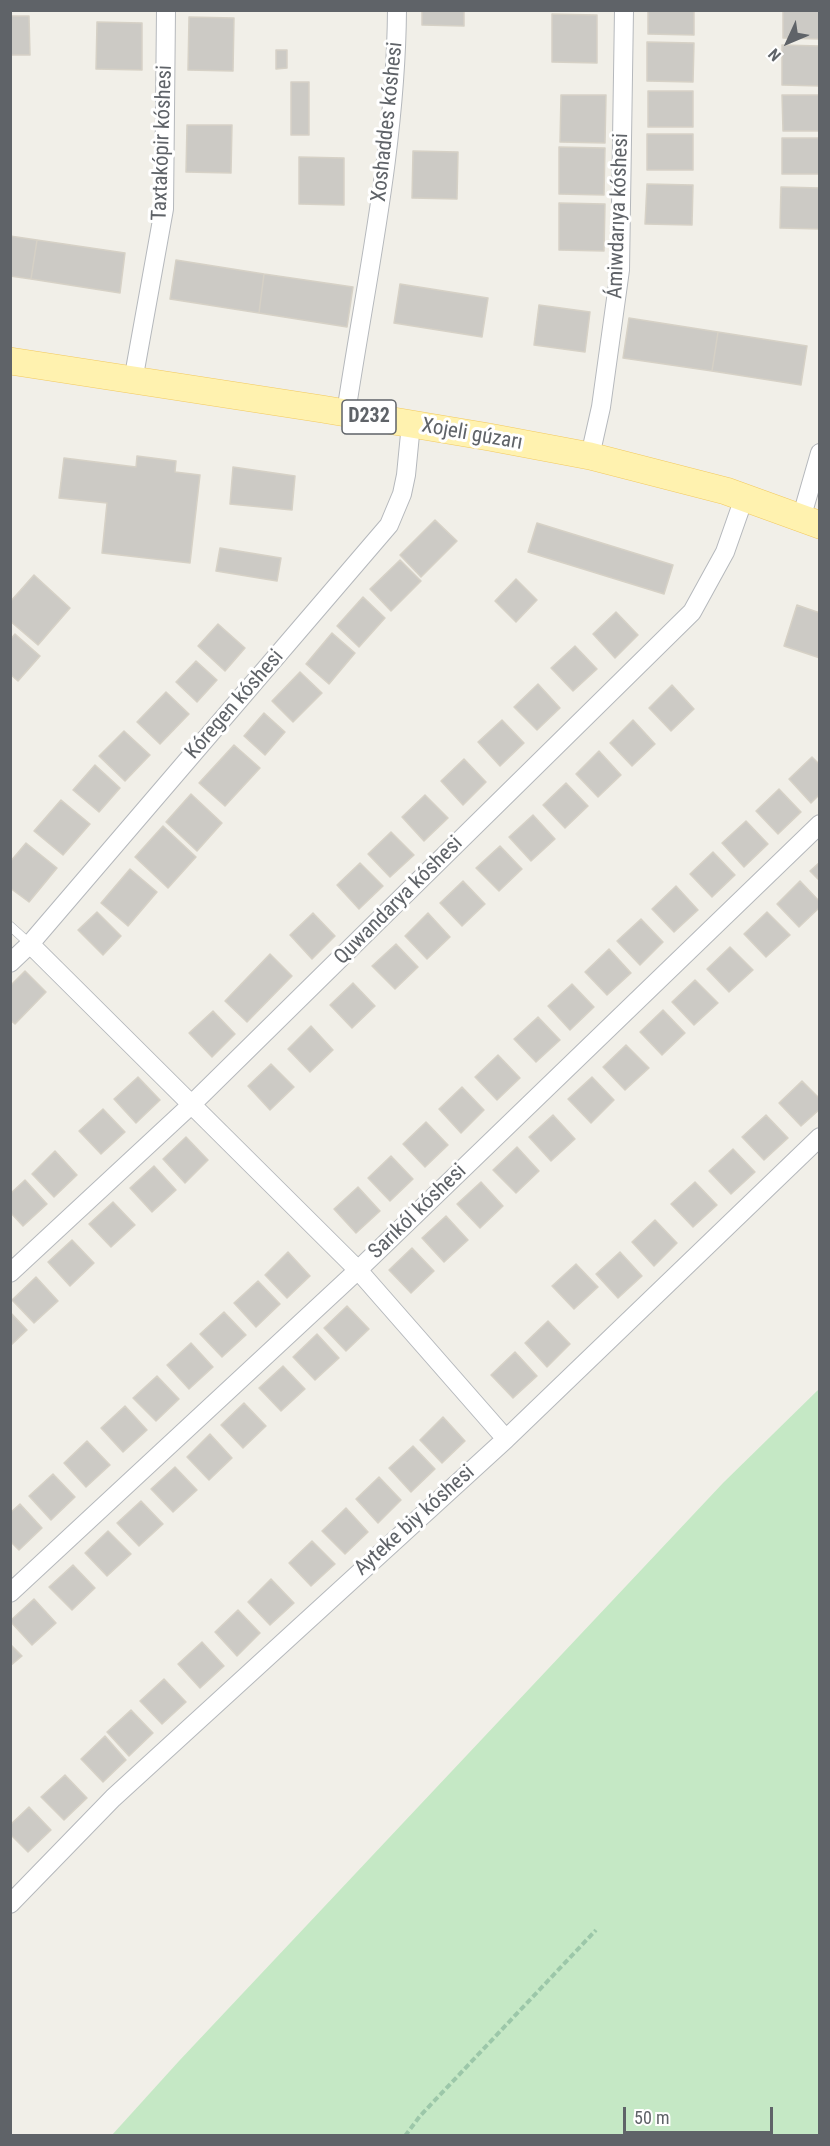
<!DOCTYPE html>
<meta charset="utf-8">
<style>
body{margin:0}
#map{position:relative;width:830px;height:2146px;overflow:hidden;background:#f1efe8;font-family:"Roboto Condensed",sans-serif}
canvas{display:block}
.frame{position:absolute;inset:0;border:12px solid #5f6368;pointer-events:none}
.north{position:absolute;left:758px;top:12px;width:60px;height:60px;-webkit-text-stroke:4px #fff;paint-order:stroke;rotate:226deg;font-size:16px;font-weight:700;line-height:24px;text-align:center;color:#5f6368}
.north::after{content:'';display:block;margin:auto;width:21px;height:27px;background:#5f6368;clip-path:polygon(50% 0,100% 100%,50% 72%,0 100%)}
.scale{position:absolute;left:623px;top:2107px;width:150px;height:27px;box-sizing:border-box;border:3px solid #5f6368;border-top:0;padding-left:8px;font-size:18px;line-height:21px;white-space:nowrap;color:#5f6368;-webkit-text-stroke:4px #fff;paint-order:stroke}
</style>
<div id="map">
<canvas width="830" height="2146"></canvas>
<div class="frame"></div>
<div class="north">N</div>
<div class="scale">50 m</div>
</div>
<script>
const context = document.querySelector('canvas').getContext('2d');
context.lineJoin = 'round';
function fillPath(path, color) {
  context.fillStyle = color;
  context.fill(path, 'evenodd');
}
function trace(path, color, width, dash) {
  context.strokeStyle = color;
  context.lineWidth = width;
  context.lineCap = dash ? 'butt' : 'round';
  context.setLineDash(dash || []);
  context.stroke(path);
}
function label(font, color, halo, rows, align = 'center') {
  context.font = font + ' "Roboto Condensed",sans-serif';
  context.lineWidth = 6;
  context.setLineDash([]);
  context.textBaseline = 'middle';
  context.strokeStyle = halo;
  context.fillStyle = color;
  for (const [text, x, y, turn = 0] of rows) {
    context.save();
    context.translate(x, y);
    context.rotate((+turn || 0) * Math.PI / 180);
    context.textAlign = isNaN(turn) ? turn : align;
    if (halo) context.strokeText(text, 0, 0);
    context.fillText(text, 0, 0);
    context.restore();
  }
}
const green = new Path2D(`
 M 819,1389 L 819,2135 L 112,2135 L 179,2061 L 723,1483 Z`);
const building = new Path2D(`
 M 422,10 L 464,10 L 464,26 L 422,25 Z
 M 648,10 L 694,10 L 694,35 L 648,34 Z
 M 783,10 L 820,10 L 820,39 L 783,38 Z
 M 552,14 L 597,15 L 597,63 L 552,62 Z
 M 10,16 L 29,16 L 30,55 L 10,55 Z
 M 189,17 L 234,18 L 233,71 L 188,70 Z
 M 97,22 L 142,23 L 142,70 L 96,69 Z
 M 647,42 L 694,43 L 693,82 L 647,81 Z
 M 782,45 L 820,46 L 820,86 L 782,85 Z
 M 276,50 L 287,50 L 287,68 L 276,69 Z
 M 291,82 L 309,82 L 309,135 L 291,135 Z
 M 648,91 L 693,91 L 693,127 L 648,127 Z
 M 561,95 L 606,95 L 605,143 L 560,142 Z
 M 782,95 L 820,95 L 820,131 L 783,131 Z
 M 187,125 L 232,125 L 231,173 L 186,172 Z
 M 647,134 L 693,134 L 693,170 L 647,170 Z
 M 782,138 L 820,138 L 820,174 L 782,174 Z
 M 559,147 L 605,148 L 604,195 L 559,194 Z
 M 413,151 L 458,152 L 457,199 L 412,198 Z
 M 299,157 L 344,158 L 344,205 L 299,204 Z
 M 647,184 L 693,185 L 692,225 L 645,224 Z
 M 781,187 L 820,188 L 820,229 L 780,228 Z
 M 559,203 L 605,204 L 604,251 L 559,250 Z
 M 10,236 L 37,240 L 31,279 L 10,276 Z
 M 37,240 L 125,253 L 120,293 L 31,279 Z
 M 176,260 L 264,274 L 259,313 L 170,299 Z
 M 264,274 L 353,287 L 347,327 L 259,313 Z
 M 400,284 L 488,298 L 482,337 L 394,323 Z
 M 539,305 L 590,312 L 585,352 L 534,345 Z
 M 629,318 L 718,332 L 712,371 L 623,358 Z
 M 718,332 L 807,346 L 801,385 L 712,371 Z
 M 137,456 L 176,461 L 175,472 L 200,475 L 190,563 L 102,553 L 107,503 L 59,498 L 64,458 L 136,467 Z
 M 233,467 L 295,476 L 292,510 L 230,504 Z
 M 435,520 L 457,541 L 421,577 L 400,555 Z
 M 537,523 L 673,565 L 664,594 L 528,552 Z
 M 220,548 L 281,558 L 277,581 L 216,571 Z
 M 400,560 L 421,581 L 391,611 L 370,589 Z
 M 34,575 L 70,608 L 38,645 L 10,621 L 10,602 Z
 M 516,579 L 537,600 L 516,622 L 495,601 Z
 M 363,597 L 385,618 L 359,647 L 337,626 Z
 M 797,605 L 820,613 L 820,658 L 784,646 Z
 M 616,612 L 638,635 L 615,658 L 593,634 Z
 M 218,624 L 245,648 L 225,671 L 198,646 Z
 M 332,633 L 355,653 L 329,684 L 306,664 Z
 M 15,634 L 40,656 L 18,681 L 10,674 L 10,640 Z
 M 575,646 L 597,669 L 573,691 L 551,668 Z
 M 196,661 L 217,680 L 197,702 L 176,682 Z
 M 300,672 L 322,693 L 293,722 L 272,701 Z
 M 538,684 L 560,708 L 537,730 L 514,707 Z
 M 672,685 L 694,709 L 671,731 L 649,708 Z
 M 166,692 L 189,714 L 160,744 L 137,722 Z
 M 264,713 L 285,732 L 265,755 L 244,736 Z
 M 502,720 L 524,743 L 500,766 L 478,742 Z
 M 633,720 L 655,744 L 632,766 L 610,743 Z
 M 124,731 L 150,755 L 125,781 L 99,756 Z
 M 234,745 L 260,768 L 225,806 L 199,783 Z
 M 599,751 L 621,775 L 598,797 L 576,774 Z
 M 812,757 L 820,765 L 820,794 L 811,803 L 789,779 Z
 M 464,759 L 486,782 L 463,805 L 441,781 Z
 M 95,765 L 120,788 L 99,812 L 73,790 Z
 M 566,783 L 588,806 L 565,828 L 543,805 Z
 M 779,789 L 801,812 L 778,834 L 756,811 Z
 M 191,794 L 222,823 L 197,851 L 166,822 Z
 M 425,795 L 448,818 L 424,841 L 402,817 Z
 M 61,800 L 90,824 L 63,855 L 34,831 Z
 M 533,815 L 555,839 L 531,861 L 509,837 Z
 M 746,821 L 768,844 L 744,867 L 722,843 Z
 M 163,826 L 196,857 L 168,888 L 135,857 Z
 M 391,832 L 414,855 L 390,877 L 368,854 Z
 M 26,843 L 57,868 L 29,902 L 10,888 L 10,862 Z
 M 500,846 L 522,869 L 499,891 L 476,868 Z
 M 713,852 L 735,875 L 712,897 L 690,874 Z
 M 820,862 L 820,881 L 810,871 Z
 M 360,863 L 383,886 L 359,909 L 337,885 Z
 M 130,869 L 157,892 L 128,926 L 101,903 Z
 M 463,881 L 485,904 L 462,926 L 440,903 Z
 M 800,881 L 820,902 L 820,907 L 799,927 L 777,904 Z
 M 676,886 L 698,910 L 674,932 L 652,909 Z
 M 97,912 L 121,936 L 103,955 L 78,930 Z
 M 767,912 L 790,935 L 766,957 L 744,934 Z
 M 313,913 L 335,936 L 312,959 L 290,935 Z
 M 428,913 L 450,937 L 427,959 L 405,936 Z
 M 641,919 L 663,942 L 640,965 L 617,941 Z
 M 396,944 L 418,967 L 395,989 L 372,966 Z
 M 730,947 L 753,970 L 729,992 L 707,969 Z
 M 609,949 L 631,973 L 607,995 L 585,972 Z
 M 270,954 L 292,976 L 247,1022 L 225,1001 Z
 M 25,971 L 46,992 L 15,1024 L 10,1020 L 10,986 Z
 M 695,980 L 718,1003 L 694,1025 L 672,1002 Z
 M 353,983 L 375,1006 L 352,1028 L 330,1005 Z
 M 572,984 L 594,1007 L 570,1030 L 548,1006 Z
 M 663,1010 L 685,1033 L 662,1055 L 640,1032 Z
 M 213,1011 L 235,1034 L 212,1057 L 189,1033 Z
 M 538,1017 L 560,1040 L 536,1062 L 514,1039 Z
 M 311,1026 L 333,1050 L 310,1072 L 288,1049 Z
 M 626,1045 L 649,1068 L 625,1090 L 603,1067 Z
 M 498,1055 L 520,1078 L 497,1100 L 475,1077 Z
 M 271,1064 L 294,1087 L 270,1110 L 248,1086 Z
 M 138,1077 L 160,1100 L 136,1123 L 114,1099 Z
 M 592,1077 L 614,1100 L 591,1123 L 568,1099 Z
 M 802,1081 L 820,1099 L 820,1109 L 801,1126 L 779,1103 Z
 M 462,1087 L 484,1110 L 461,1133 L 439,1109 Z
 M 103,1109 L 125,1132 L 101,1154 L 79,1131 Z
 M 553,1115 L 575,1139 L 551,1161 L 529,1137 Z
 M 766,1115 L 788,1138 L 764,1160 L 742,1137 Z
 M 426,1122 L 448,1145 L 425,1167 L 403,1144 Z
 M 186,1137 L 208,1160 L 185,1183 L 163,1159 Z
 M 517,1147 L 539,1171 L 516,1193 L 493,1170 Z
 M 733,1149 L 755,1172 L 731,1194 L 709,1171 Z
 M 55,1151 L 77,1175 L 54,1197 L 32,1174 Z
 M 391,1156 L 413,1179 L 390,1201 L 368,1178 Z
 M 154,1166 L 176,1190 L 152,1212 L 130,1188 Z
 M 25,1180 L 47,1204 L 23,1226 L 10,1212 L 10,1194 Z
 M 481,1182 L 503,1206 L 480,1228 L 457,1204 Z
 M 695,1182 L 717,1205 L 693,1227 L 671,1204 Z
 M 358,1187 L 380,1211 L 356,1233 L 334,1209 Z
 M 113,1202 L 135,1225 L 111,1247 L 89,1224 Z
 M 446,1216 L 468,1240 L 444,1262 L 422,1238 Z
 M 655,1220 L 677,1243 L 654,1266 L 632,1242 Z
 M 72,1240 L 94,1263 L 70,1286 L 48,1262 Z
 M 412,1248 L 434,1271 L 411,1293 L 389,1270 Z
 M 288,1252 L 310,1276 L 287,1298 L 265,1275 Z
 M 620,1252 L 642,1276 L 618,1298 L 596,1274 Z
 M 576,1264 L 598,1287 L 574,1309 L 552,1286 Z
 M 36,1277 L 58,1301 L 34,1323 L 12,1300 Z
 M 258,1281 L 280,1304 L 256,1327 L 234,1303 Z
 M 347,1306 L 369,1329 L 346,1351 L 324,1328 Z
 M 10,1312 L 27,1330 L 10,1346 Z
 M 224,1312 L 246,1335 L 222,1357 L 200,1334 Z
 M 548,1321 L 570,1344 L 547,1367 L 525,1343 Z
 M 317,1334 L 339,1358 L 315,1380 L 293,1357 Z
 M 191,1343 L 213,1367 L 189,1389 L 167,1365 Z
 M 515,1352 L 537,1376 L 513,1398 L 491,1375 Z
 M 283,1366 L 305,1389 L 281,1411 L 259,1388 Z
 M 157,1376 L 179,1399 L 156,1421 L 133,1398 Z
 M 244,1403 L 266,1426 L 243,1448 L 221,1425 Z
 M 125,1406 L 147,1430 L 123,1452 L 101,1428 Z
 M 443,1417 L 465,1441 L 442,1463 L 420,1440 Z
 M 210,1434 L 232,1458 L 209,1480 L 187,1457 Z
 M 87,1441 L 110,1465 L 86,1487 L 64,1463 Z
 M 413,1446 L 435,1469 L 411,1492 L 389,1468 Z
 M 175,1467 L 197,1490 L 173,1512 L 151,1489 Z
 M 53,1474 L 75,1497 L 51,1520 L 29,1496 Z
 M 379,1477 L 401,1500 L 378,1523 L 356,1499 Z
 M 141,1501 L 163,1524 L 139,1546 L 117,1523 Z
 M 20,1504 L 42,1528 L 19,1550 L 10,1541 L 10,1513 Z
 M 346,1508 L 368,1532 L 345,1554 L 322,1531 Z
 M 108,1531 L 131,1554 L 107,1576 L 85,1553 Z
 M 312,1541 L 335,1564 L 311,1586 L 289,1563 Z
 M 73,1565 L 95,1588 L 72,1610 L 49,1587 Z
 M 271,1579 L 294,1603 L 270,1625 L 248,1602 Z
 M 34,1599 L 56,1623 L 32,1645 L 10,1621 Z
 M 238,1610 L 260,1633 L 237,1656 L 215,1632 Z
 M 202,1642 L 224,1666 L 200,1688 L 178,1664 Z
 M 10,1644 L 22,1656 L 10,1666 Z
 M 164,1679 L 186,1702 L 162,1724 L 140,1701 Z
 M 131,1710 L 153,1733 L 129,1756 L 107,1732 Z
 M 105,1736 L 126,1760 L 103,1782 L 81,1759 Z
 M 65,1775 L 87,1798 L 64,1820 L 41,1797 Z
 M 29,1807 L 51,1830 L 28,1852 L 10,1834 L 10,1825 Z`);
const path = new Path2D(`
 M 405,2136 L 420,2116 L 596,1930`);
const service = new Path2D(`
 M 10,926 L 30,944`);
const minor = new Path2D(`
 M 133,381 L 164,209 L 166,10
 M 346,413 C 366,280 396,146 397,10
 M 590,456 L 601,407 L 620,270 L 624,10
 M 801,519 L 820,453
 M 30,944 L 358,1270 L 506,1439
 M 10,963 L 30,944 L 389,525 L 402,494 L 406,475 L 411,424
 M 10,1273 L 191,1105 L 692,612 L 725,552 L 744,498
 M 10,1593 L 358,1270 L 820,824
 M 10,1904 L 113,1798 L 506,1439 L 820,1137`);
const primary = new Path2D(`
 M 10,361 L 322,409 L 489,437 L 590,456 L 726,491 L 820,525`);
const shields = [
 [369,417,54]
];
const shieldNames = [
 ["D232",369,417]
];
const streetNames = [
 ["Xoshaddes kóshesi",388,122,-84],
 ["Taxtakópir kóshesi",163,143,-88],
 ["Ámiwdarıya kóshesi",619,216,-88],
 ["Xojeli gúzarı",472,435,10],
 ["Kóregen kóshesi",235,705,-49],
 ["Quwandarya kóshesi",399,901,-45],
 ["Sarıkól kóshesi",418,1212,-44],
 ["Ayteke biy kóshesi",415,1521,-42]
];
fillPath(green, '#c5e8c5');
fillPath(building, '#cccac5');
trace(building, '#d6d1c6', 1.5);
trace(service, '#b5b8bc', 10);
trace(minor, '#b5b8bc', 20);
trace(primary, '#f2c960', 28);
trace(path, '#9cc7a9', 4, [6, 3]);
trace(service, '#fff', 9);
trace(minor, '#fff', 18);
trace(primary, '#fff2af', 27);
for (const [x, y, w] of shields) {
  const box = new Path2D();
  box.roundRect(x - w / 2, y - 17, w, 34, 4.5);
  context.fillStyle = '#fff';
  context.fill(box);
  trace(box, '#5f6368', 1.5);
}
label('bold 20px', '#5f6368', null, shieldNames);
label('21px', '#5f6368', '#fff', streetNames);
</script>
